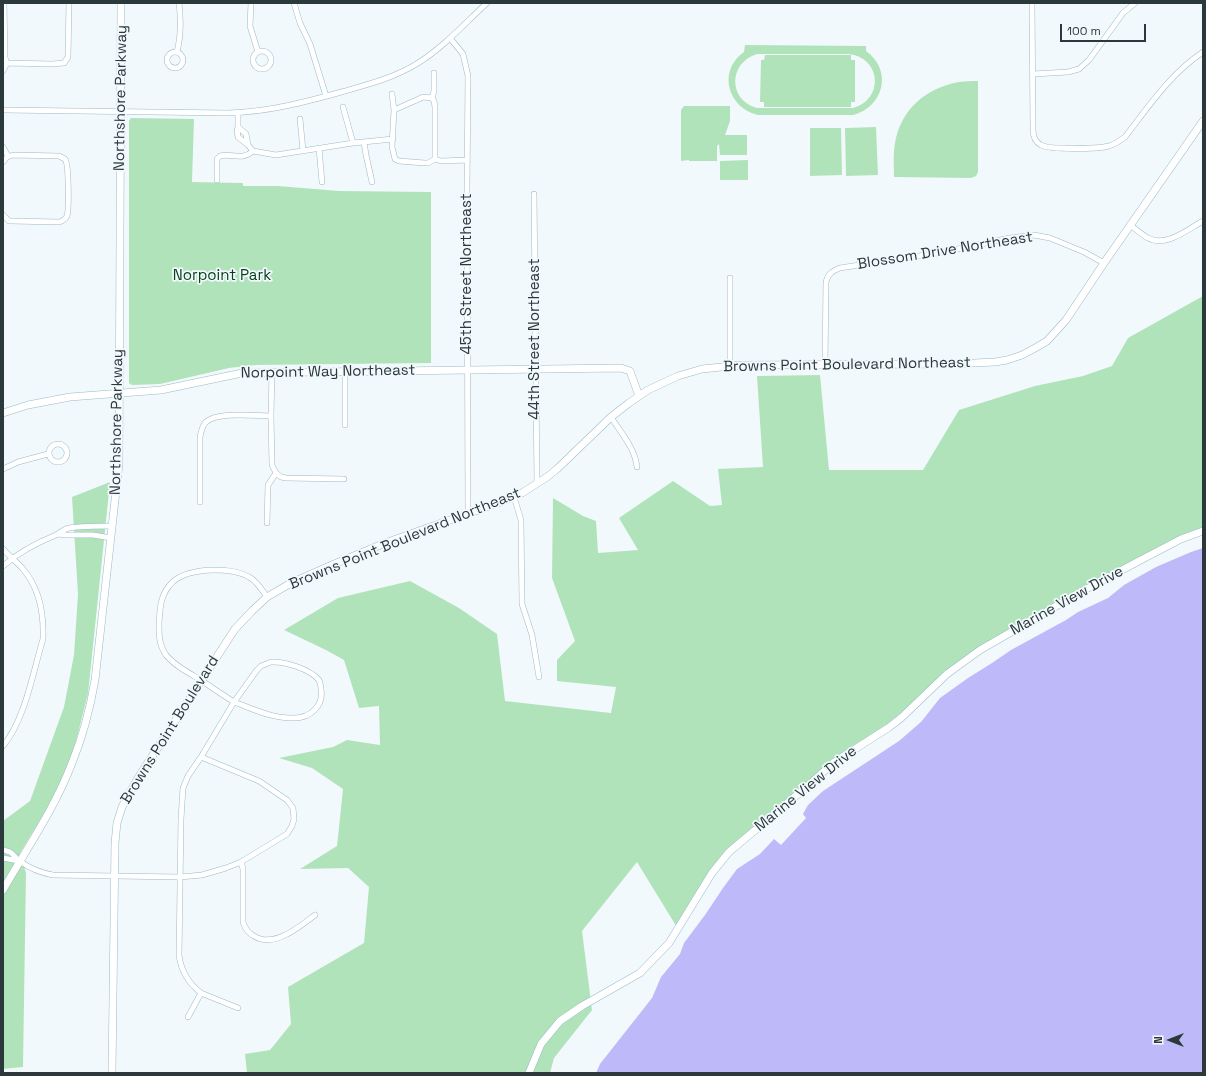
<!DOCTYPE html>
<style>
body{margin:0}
#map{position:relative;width:1206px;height:1076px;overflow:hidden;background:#f2f9fc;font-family:"Space Grotesk",sans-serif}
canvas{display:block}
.frame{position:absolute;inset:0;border:4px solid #2b393d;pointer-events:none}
.north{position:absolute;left:1150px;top:1020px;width:40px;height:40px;-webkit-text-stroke:3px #f2f9fc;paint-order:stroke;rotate:270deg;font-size:11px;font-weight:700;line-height:16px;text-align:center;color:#2b393d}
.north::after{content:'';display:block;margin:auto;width:14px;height:18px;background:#2b393d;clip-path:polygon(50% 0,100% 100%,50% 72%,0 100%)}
.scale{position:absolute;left:1060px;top:24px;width:86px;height:18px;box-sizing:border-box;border:2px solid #2b393d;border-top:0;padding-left:5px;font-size:12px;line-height:14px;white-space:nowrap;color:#2b393d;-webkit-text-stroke:3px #f2f9fc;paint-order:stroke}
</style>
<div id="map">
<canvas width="1206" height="1076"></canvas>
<div class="frame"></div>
<div class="north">N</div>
<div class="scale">100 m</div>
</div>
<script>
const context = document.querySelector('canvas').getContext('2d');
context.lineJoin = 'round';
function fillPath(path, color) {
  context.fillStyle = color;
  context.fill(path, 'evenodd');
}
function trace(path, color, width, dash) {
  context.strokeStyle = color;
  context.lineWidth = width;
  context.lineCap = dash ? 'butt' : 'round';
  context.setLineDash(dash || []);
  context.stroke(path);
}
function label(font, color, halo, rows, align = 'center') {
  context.font = font + ' "Space Grotesk",sans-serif';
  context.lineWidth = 3.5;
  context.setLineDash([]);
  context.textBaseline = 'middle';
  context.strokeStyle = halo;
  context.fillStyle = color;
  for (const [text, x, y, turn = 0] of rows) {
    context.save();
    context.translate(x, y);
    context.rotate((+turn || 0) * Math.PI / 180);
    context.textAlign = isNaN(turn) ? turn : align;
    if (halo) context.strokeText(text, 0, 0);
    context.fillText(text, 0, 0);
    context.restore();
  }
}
const green = new Path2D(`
 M 745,45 L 866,46 L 866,51 C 893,70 884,107 853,115 L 758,115 C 728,108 717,71 744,52 ZM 757,54 L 848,54 C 881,57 885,99 853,108 L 757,108 C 728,100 728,63 757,54 Z
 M 765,55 L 851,55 L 851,60 L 855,60 L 855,102 L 851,102 L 851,107 L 764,107 L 764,102 L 760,102 L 761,60 L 764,60 Z
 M 978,81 L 978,172 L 976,176 L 971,178 L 894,177 C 894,166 893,154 895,143 C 901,109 926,88 959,82 C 965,81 972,81 978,81 Z
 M 684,106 L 730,106 L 730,121 L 725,135 L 747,135 L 747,155 L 720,155 L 719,144 L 717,146 L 717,161 L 689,161 L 689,160 L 681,161 L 681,110 Z
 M 131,118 L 194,119 L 192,182 L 243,183 L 243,186 L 278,186 L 339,191 L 431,192 L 431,363 L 256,365 L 229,368 L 160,384 L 132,385 L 129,383 L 129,121 Z
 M 876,127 L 878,175 L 846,176 L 845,128 Z
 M 810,128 L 841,128 L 842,175 L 810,176 Z
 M 748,160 L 748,180 L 720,180 L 720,161 Z
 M 1203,296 L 1203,528 L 980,650 L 796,796 L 712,873 L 678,929 L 637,862 L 582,931 L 592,1010 L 554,1058 L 550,1073 L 247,1073 L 245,1054 L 270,1050 L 291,1024 L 288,987 L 364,943 L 369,887 L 348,868 L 300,869 L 337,846 L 343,789 L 312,768 L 279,758 L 333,747 L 347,740 L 380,745 L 379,706 L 359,708 L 344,660 L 326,650 L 284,630 L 338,598 L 410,581 L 459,608 L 497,634 L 505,701 L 611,713 L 616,687 L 557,681 L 557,660 L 575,641 L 552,578 L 553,498 L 583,516 L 596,521 L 598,553 L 638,550 L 619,518 L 673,481 L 710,506 L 722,505 L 718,469 L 763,467 L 757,376 L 820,375 L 829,470 L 923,470 L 959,410 L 1035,386 L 1083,376 L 1112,366 L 1128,338 Z
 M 110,482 L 88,694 L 67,776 L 20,853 L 26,873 L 23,1067 L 3,1069 L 3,821 L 30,801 L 64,707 L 74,655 L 78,594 L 72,497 Z`);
const water = new Path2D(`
 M 1203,548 L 1203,1073 L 596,1073 L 600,1064 L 652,998 L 661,977 L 680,954 L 684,943 L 705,915 L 723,888 L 737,869 L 760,854 L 774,839 L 781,845 L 806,818 L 803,814 L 808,805 L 823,791 L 899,741 L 921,722 L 940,698 L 968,678 L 992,663 L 1011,650 L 1066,620 L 1078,612 L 1108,598 L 1124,585 L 1156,567 L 1191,552 Z`);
const minor = new Path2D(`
 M 4,3 L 5,58 L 7,63 L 52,64 L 64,63 L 68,57 L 69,3
 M 251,3 L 250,26 L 258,52
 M 294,3 L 300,23 L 310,44 L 326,96
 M 1032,3 L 1033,129 C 1033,136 1035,142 1041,145 C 1050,150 1098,149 1109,146 C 1115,144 1120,141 1125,137 C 1149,106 1170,74 1203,52
 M 450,38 L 463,54 L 468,76 L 467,189 L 468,515
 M253 60a9 9 0 1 1 18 0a9 9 0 1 1-18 0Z
 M 177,52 C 181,36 181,19 179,3
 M167 60a8 8 0 1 1 16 0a8 8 0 1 1-16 0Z
 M 3,71 L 7,63
 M 1033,74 L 1068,72 L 1079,69 L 1089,60 L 1123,13 L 1135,3
 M 392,94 L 394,110 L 392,147 L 395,159 L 399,161 L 425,163 L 428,163 L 435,159
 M 432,98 L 434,91 L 434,73
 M 343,107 L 353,143
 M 3,110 L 228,113 C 268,112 306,102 345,91 C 370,84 396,77 418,63 C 444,47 465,23 487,3
 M 394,110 L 419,99 L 423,97 L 432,98 L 434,101 L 435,107 L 435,159
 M 238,113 L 238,127
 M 300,119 L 303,151
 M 364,142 L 366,155 L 372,182
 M 248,145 L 246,134 L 238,127 L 237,130 L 238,137 L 248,145 L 253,151 L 276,155 L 353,143 L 393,139
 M 3,147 L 8,156
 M 319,148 L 322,182
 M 435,159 L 441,161 L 467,160
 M 3,162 L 7,157 L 13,155 L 59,156 L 65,159 C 69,164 69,210 67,216 C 65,220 63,221 59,222 L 11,221 L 9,221 L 3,215
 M 217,180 L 217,159 L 220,156 C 233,153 242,161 253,151
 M 534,194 L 537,484
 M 1130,225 C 1136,229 1142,235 1148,238 C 1166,248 1188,229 1203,221
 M 825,364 L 826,282 C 828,274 832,271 840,268 L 938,253 L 1010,238 L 1034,235 L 1050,238 L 1084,252 L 1104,263
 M 730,365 L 730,278
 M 272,372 L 271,416 L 272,465 L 276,473 L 281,477 L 286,478 L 344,479
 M 611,417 C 621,433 635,448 637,467
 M 345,425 L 345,371
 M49 453a9 9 0 1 1 18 0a9 9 0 1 1-18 0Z
 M 3,469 L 18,462 L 48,454
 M 514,497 L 521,520 L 522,604 L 532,635 L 539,677
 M 200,502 L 200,437 C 201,432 202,427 205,423 C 216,411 256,416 271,416
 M 267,523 L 268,485 L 276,473
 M 58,534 L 66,535 L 93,535 L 111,538
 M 3,549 C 9,556 17,562 23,569 C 40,589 44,614 43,639 C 33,672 25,720 3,746
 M 3,566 C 19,552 36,543 56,535 C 60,533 64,529 69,528 C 83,526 98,526 112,526
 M 271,662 C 284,661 310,669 319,680 C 320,683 321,686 321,689 C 324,706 310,718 294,718 C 273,719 253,709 234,702 L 257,670 L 261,666 Z
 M 3,850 C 15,852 12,856 21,862 C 31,869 42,873 53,875 L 180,877 L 202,875 L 226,868 L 241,862 L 287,834 L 292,826 L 294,819 L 293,808 L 287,800 L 259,781 L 201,757
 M 3,858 L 19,861
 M 241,862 L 243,869 L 243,922 C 245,929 248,933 254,936 C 274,949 300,926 315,915
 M 238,1008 L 201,993 C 188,983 181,971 179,955 L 181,819 L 183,788 L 188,776 L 201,757 L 234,702 C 223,695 212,688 201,680 C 189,673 175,666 166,655 C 159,645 159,635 159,623 C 160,610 160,597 169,586 C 183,567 230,566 249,577 C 257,581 262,590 267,597
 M 188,1017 L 201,993`);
const tertiary = new Path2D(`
 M 3,413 L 28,405 L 70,397 L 161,390 L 242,373 L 621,368 L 630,371 L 639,396
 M 3,890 C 27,848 55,808 72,763 C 83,736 90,709 95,680 L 119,464 L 121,3
 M 112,1073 L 115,843 L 117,823 L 122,807 L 138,778 L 235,629 L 252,611 L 267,597 L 291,583 L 332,565 L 385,543 L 498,503 L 522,493 L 547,477 L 557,469 L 611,417 L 629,403 L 648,390 L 678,376 L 702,369 L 741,365 L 953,364 L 995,362 L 1007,360 L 1022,355 L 1037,347 L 1047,341 L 1066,320 L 1104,263 L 1203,121`);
const secondary = new Path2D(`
 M 529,1073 L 541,1044 L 560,1021 L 582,1006 L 640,973 L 669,943 L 712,873 L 729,852 L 809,785 L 833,763 L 888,728 L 901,718 L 947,674 L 980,650 L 1077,594 L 1137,562 L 1181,539 L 1203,531`);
const streetNames = [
 ["Northshore Parkway",121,98,-89],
 ["Blossom Drive Northeast",945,251,-9],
 ["45th Street Northeast",467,274,-90],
 ["44th Street Northeast",535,339,-90],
 ["Browns Point Boulevard Northeast",847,365,-1],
 ["Norpoint Way Northeast",328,372,-1],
 ["Northshore Parkway",117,422,-89],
 ["Browns Point Boulevard Northeast",405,539,-22],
 ["Marine View Drive",1067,601,-29],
 ["Browns Point Boulevard",170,730,-58],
 ["Marine View Drive",806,789,-39]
];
const parkNames = [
 ["Norpoint Park",222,276]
];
fillPath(green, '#b1e3bb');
fillPath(water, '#beb9f9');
trace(minor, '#99bbc7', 6);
trace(tertiary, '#99bbc7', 8);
trace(secondary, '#99bbc7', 8);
trace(minor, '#fff', 5);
trace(tertiary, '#fff', 7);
trace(secondary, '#fff', 7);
label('15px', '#2b393d', '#f2f9fc', streetNames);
label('15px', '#06411d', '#f2f9fc', parkNames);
</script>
